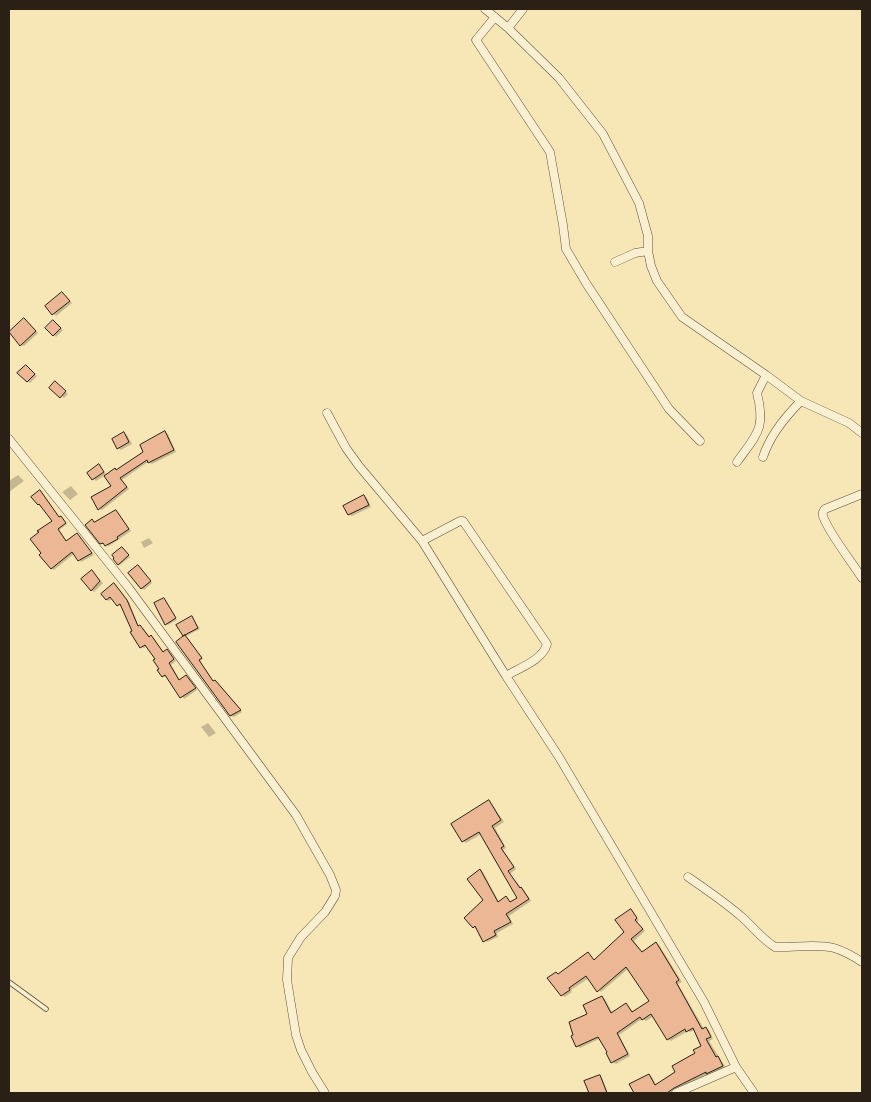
<!DOCTYPE html>
<style>
body{margin:0}
#map{position:relative;width:871px;height:1102px;overflow:hidden;background:#f7e7b6;font-family:"IM FELL DW Pica",serif}
canvas{display:block}
.frame{position:absolute;inset:0;border:10px solid #2b2015;pointer-events:none}
</style>
<div id="map">
<canvas width="871" height="1102"></canvas>
<div class="frame"></div>
</div>
<script>
const context = document.querySelector('canvas').getContext('2d');
context.lineJoin = 'round';
function fillPath(path, color) {
  context.fillStyle = color;
  context.fill(path, 'evenodd');
}
function trace(path, color, width, dash) {
  context.strokeStyle = color;
  context.lineWidth = width;
  context.lineCap = dash ? 'butt' : 'round';
  context.setLineDash(dash || []);
  context.stroke(path);
}
const shadow = new Path2D(`
 M 63,293 L 72,303 L 56,316 L 46,306 Z
 M 27,321 L 38,333 L 24,346 L 21,345 Z
 M 54,321 L 63,330 L 56,337 L 54,335 Z
 M 26,366 L 37,376 L 30,383 L 27,381 Z
 M 58,384 L 68,394 L 64,398 L 51,387 Z
 M 165,432 L 168,434 L 176,452 L 152,464 L 148,462 L 122,480 L 129,489 L 102,510 L 99,509 L 113,486 L 105,475 L 96,481 L 88,473 L 99,466 L 107,475 L 116,470 L 117,471 L 144,452 Z
 M 124,434 L 127,435 L 132,444 L 121,450 L 118,448 Z
 M 18,475 L 24,481 L 9,492 L 9,481 Z
 M 71,486 L 78,494 L 70,500 L 62,492 Z
 M 42,493 L 60,518 L 63,519 L 67,524 L 59,530 L 67,542 L 77,534 L 94,555 L 81,562 L 75,553 L 54,570 L 51,568 L 54,521 L 39,504 Z
 M 364,496 L 367,498 L 371,507 L 352,516 L 349,515 Z
 M 116,511 L 131,531 L 109,546 L 101,543 L 92,521 L 95,522 Z
 M 149,538 L 153,543 L 144,548 L 141,542 Z
 M 124,550 L 130,557 L 120,565 L 118,564 Z
 M 138,567 L 152,583 L 144,590 L 142,588 Z
 M 92,572 L 103,583 L 94,592 L 91,590 Z
 M 115,584 L 129,602 L 139,627 L 143,628 L 150,637 L 154,638 L 164,653 L 167,651 L 169,652 L 176,661 L 171,665 L 180,680 L 186,677 L 197,690 L 184,699 L 167,676 L 165,677 L 163,676 L 156,660 L 147,646 L 144,648 L 141,647 L 122,606 L 118,605 L 113,598 L 109,601 L 106,599 Z
 M 164,599 L 177,620 L 168,625 L 166,624 Z
 M 192,618 L 200,629 L 186,636 L 184,635 Z
 M 185,637 L 203,659 L 200,661 L 214,682 L 218,683 L 242,712 L 234,717 L 231,716 L 178,643 Z
 M 208,723 L 216,733 L 209,737 L 201,727 Z
 M 489,802 L 492,804 L 504,822 L 495,828 L 506,848 L 503,850 L 516,869 L 510,874 L 521,888 L 524,890 L 531,901 L 509,916 L 513,924 L 497,933 L 498,937 L 487,942 L 474,927 L 485,900 L 480,870 L 483,872 L 499,902 L 506,898 L 512,903 L 518,898 L 481,834 L 466,843 L 463,841 Z
 M 631,910 L 639,920 L 637,922 L 645,931 L 634,941 L 643,953 L 656,944 L 659,945 L 682,982 L 678,984 L 704,1029 L 706,1028 L 709,1030 L 713,1039 L 709,1041 L 726,1068 L 711,1075 L 709,1074 L 671,1093 L 634,1093 L 630,1085 L 649,1075 L 652,1077 L 656,1085 L 677,1073 L 703,1046 L 695,1030 L 690,1032 L 688,1031 L 671,1041 L 668,1039 L 654,1016 L 646,1021 L 642,1019 L 619,1035 L 630,1056 L 616,1064 L 612,1062 L 609,1052 L 601,1038 L 580,1048 L 577,1046 L 589,1015 L 602,997 L 605,999 L 613,1014 L 626,1004 L 634,1013 L 651,1001 L 628,969 L 601,992 L 589,978 L 571,990 L 572,992 L 565,997 L 562,995 L 559,975 L 588,954 L 595,961 L 625,933 Z
 M 599,1076 L 602,1078 L 608,1093 L 590,1093 L 586,1082 Z`);
const building = new Path2D(`
 M 62,292 L 70,301 L 52,315 L 45,306 Z
 M 24,318 L 36,331 L 20,346 L 9,332 Z
 M 53,320 L 61,328 L 53,336 L 45,328 Z
 M 26,365 L 35,374 L 27,382 L 17,373 Z
 M 55,381 L 66,391 L 60,398 L 49,388 Z
 M 165,431 L 174,450 L 148,463 L 147,460 L 120,478 L 127,487 L 98,510 L 91,497 L 111,486 L 104,476 L 115,468 L 116,470 L 143,452 L 140,445 Z
 M 124,432 L 129,442 L 117,449 L 112,439 Z
 M 99,464 L 104,472 L 92,480 L 87,473 Z
 M 40,490 L 59,517 L 61,516 L 66,523 L 58,529 L 66,541 L 77,533 L 92,553 L 78,561 L 72,552 L 51,569 L 39,555 L 41,553 L 30,539 L 39,532 L 37,531 L 52,521 L 39,504 L 38,505 L 31,497 Z
 M 364,495 L 369,505 L 348,515 L 343,506 Z
 M 116,510 L 129,529 L 117,537 L 118,539 L 105,546 L 103,543 L 100,544 L 85,525 L 92,519 L 94,522 Z
 M 122,547 L 129,555 L 118,565 L 113,559 L 114,558 L 112,555 Z
 M 138,565 L 151,581 L 141,589 L 128,573 Z
 M 92,570 L 100,581 L 91,591 L 81,579 Z
 M 114,583 L 127,600 L 138,626 L 140,625 L 149,637 L 151,635 L 163,652 L 167,649 L 174,659 L 169,663 L 179,680 L 186,675 L 196,688 L 180,698 L 165,675 L 162,677 L 157,670 L 159,669 L 153,660 L 155,659 L 145,645 L 140,648 L 130,632 L 132,631 L 120,604 L 117,606 L 110,597 L 106,600 L 101,594 Z
 M 164,598 L 176,618 L 165,625 L 154,603 Z
 M 192,616 L 198,628 L 183,636 L 176,625 Z
 M 185,635 L 202,658 L 199,660 L 213,681 L 215,680 L 241,710 L 230,716 L 176,642 Z
 M 489,800 L 501,820 L 492,826 L 504,846 L 501,848 L 514,867 L 508,871 L 520,888 L 521,887 L 529,899 L 506,914 L 511,922 L 494,931 L 496,935 L 483,942 L 475,926 L 473,928 L 464,918 L 483,900 L 467,879 L 480,869 L 498,902 L 506,896 L 510,902 L 517,898 L 479,832 L 462,842 L 451,824 Z
 M 631,909 L 637,918 L 635,920 L 643,929 L 631,939 L 642,952 L 656,942 L 679,980 L 676,982 L 702,1029 L 706,1027 L 711,1037 L 706,1039 L 716,1057 L 718,1056 L 723,1066 L 706,1074 L 706,1072 L 674,1088 L 667,1093 L 634,1093 L 629,1084 L 649,1074 L 655,1085 L 675,1072 L 672,1066 L 695,1053 L 693,1050 L 701,1046 L 693,1028 L 686,1032 L 685,1029 L 667,1040 L 651,1014 L 642,1020 L 640,1017 L 617,1033 L 628,1054 L 611,1063 L 606,1053 L 607,1052 L 598,1037 L 576,1047 L 571,1036 L 573,1035 L 569,1022 L 587,1014 L 583,1005 L 602,996 L 611,1013 L 626,1003 L 632,1012 L 649,1001 L 626,967 L 597,992 L 586,976 L 569,988 L 570,990 L 561,996 L 547,978 L 556,972 L 558,974 L 588,952 L 594,960 L 624,932 L 615,920 Z
 M 600,1075 L 607,1093 L 589,1093 L 584,1081 Z`);
const lane = new Path2D(`
 M 9,982 L 46,1009`);
const street = new Path2D(`
 M 485,9 L 508,28 L 559,78 L 603,134 L 639,203 L 648,236 L 648,251 L 651,266 L 657,281 L 682,317 L 766,375 L 801,401 L 849,423 L 862,433
 M 495,17 L 476,40 L 550,152 L 563,225 L 566,249 L 586,283 L 669,409 L 700,441
 M 508,28 L 523,9
 M 615,262 L 635,253 L 648,251
 M 327,413 L 346,448 L 359,466 L 422,541 L 506,676 L 559,757 L 704,1002 L 736,1067 L 754,1093
 M 9,439 L 128,587 L 296,815 L 330,875 L 336,890 L 335,896 L 325,912 L 301,937 L 294,948 L 288,958 L 287,980 L 296,1035 L 301,1050 L 312,1072 L 325,1093
 M 763,457 C 770,435 785,417 801,401
 M 737,462 C 757,434 766,429 757,393 L 766,375
 M 862,494 L 825,509 C 823,512 822,512 823,516 C 828,532 852,562 862,578
 M 422,541 L 460,521 L 463,521 L 547,644 C 543,660 519,668 506,676
 M 688,877 C 707,890 726,903 743,918 C 753,927 763,940 775,947 C 794,948 816,943 834,948 C 844,951 853,956 862,962
 M 676,1093 L 736,1067`);
fillPath(shadow, '#0003');
fillPath(building, '#ecb794');
trace(building, '#2b2015', 1);
trace(lane, '#5e523d', 5.5);
trace(street, '#5e523d', 9);
trace(lane, '#faefd0', 4);
trace(street, '#faefd0', 8);
</script>
